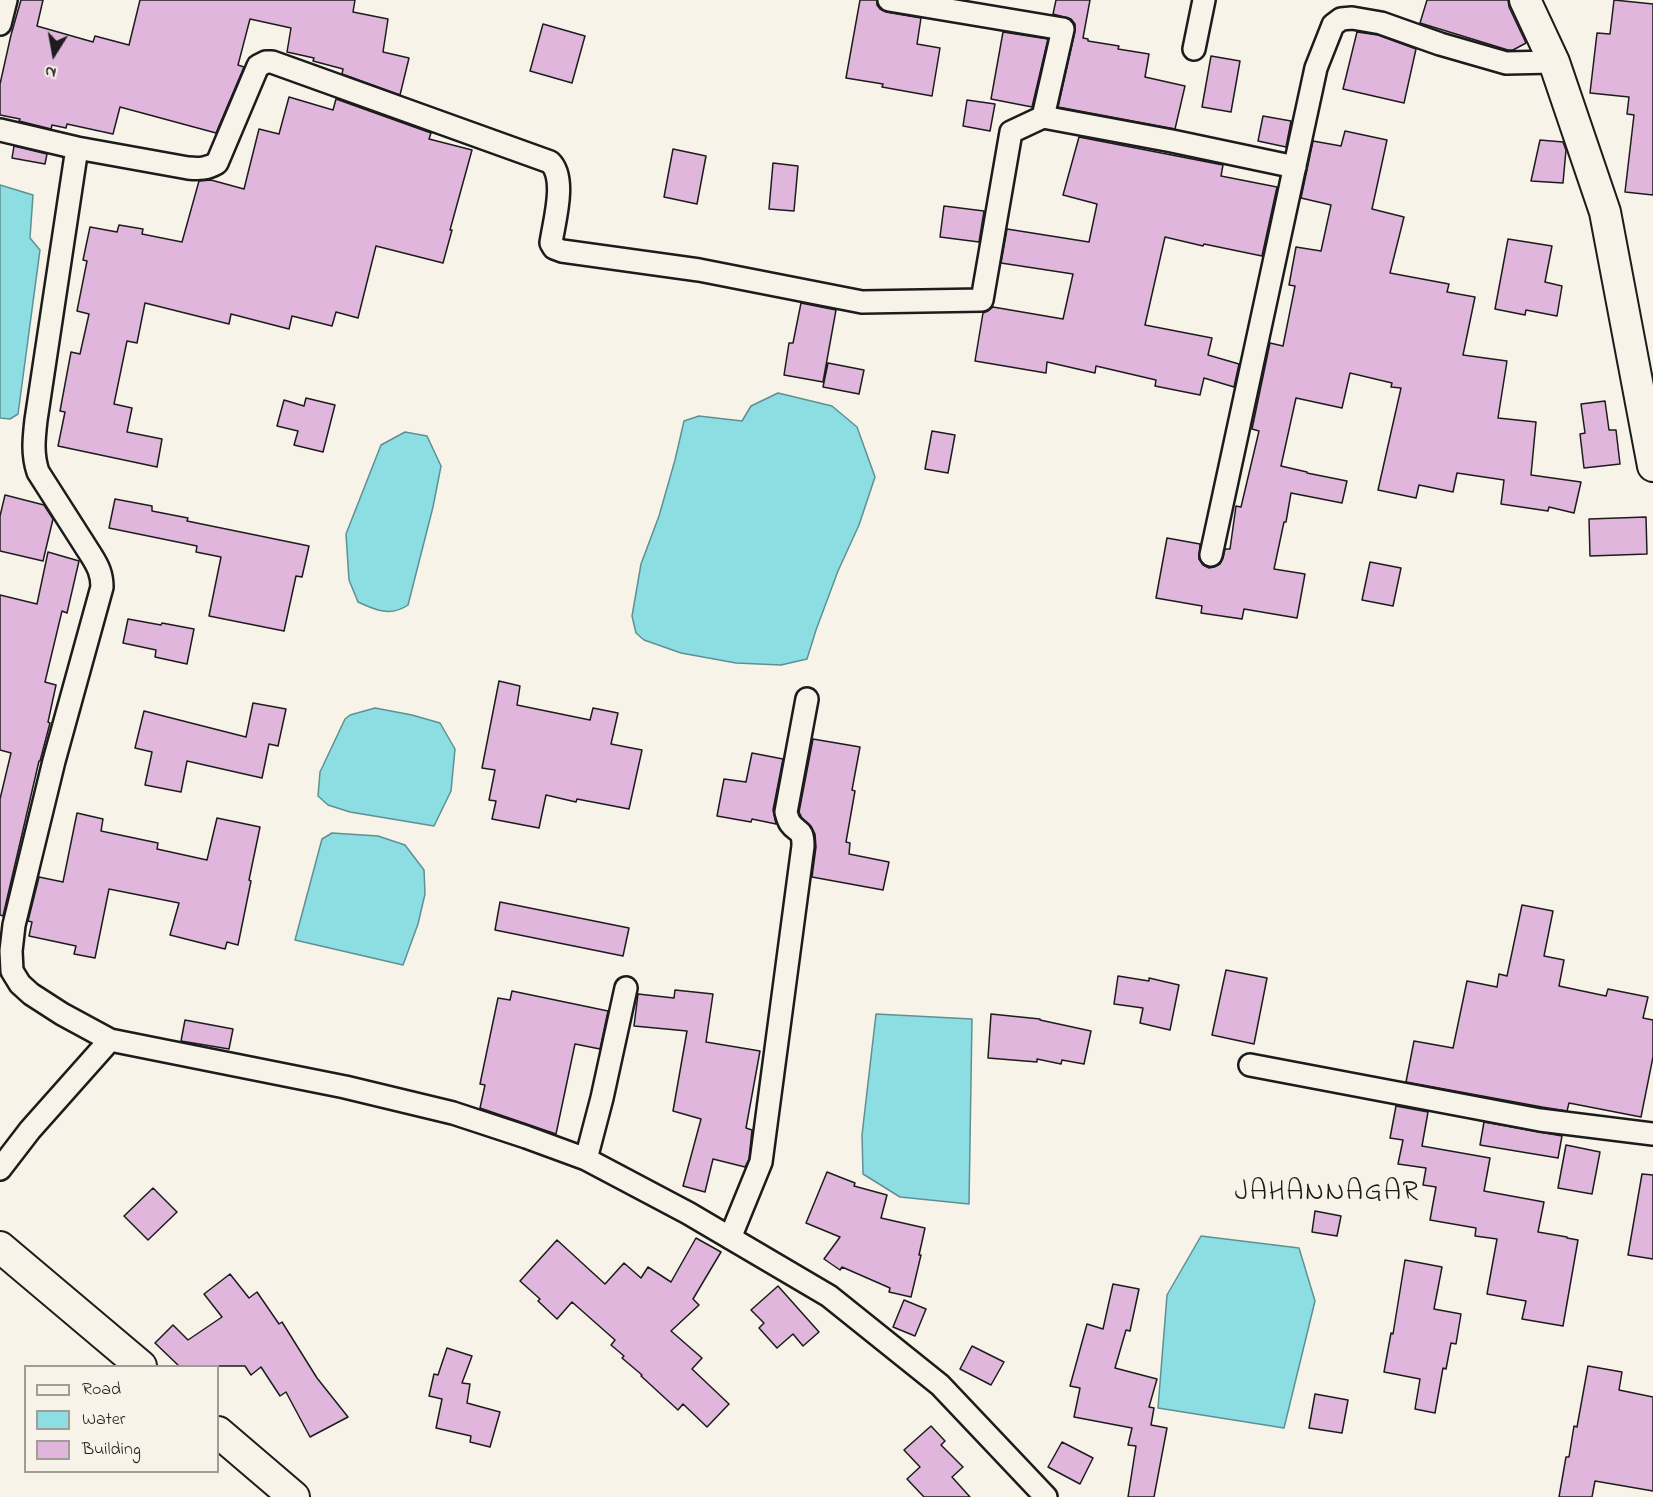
<!DOCTYPE html>
<style>
body{margin:0}
#map{position:relative;width:1653px;height:1497px;overflow:hidden;background:#f7f3e8;font-family:"Indie Flower",sans-serif}
canvas{display:block}
.legend{position:absolute;left:24px;top:1365px;width:195px;height:108px;box-sizing:border-box;background:#f7f3e8;border:2px solid #9f9d96;margin:0;padding:8px 10px;list-style:none;font-size:18px;color:#1c1c1c}
.legend li{display:flex;align-items:center;gap:12px;height:30px}
.legend b{width:30px;border:2px solid #9f9d96}
.north{position:absolute;left:24px;top:24px;width:60px;height:60px;-webkit-text-stroke:4px #f7f3e8;paint-order:stroke;rotate:191deg;font-size:16px;font-weight:700;line-height:24px;text-align:center;color:#1c1c1c}
.north::after{content:'';display:block;margin:auto;width:21px;height:27px;background:#1c1c1c;clip-path:polygon(50% 0,100% 100%,50% 72%,0 100%)}
</style>
<div id="map">
<canvas width="1653" height="1497"></canvas>
<ul class="legend">
<li><b style="height:8px;background:#f7f3e8"></b>Road</li>
<li><b style="height:16px;background:#8cdee3"></b>Water</li>
<li><b style="height:16px;background:#e0b6dc"></b>Building</li>
</ul>
<div class="north">N</div>
</div>
<script>
const context = document.querySelector('canvas').getContext('2d');
context.lineJoin = 'round';
function fillPath(path, color) {
  context.fillStyle = color;
  context.fill(path, 'evenodd');
}
function trace(path, color, width, dash) {
  context.strokeStyle = color;
  context.lineWidth = width;
  context.lineCap = dash ? 'butt' : 'round';
  context.setLineDash(dash || []);
  context.stroke(path);
}
function label(font, color, halo, rows, align = 'center') {
  context.font = font + ' "Indie Flower",sans-serif';
  context.lineWidth = 4.5;
  context.setLineDash([]);
  context.textBaseline = 'middle';
  context.strokeStyle = halo;
  context.fillStyle = color;
  for (const [text, x, y, turn = 0] of rows) {
    context.save();
    context.translate(x, y);
    context.rotate((+turn || 0) * Math.PI / 180);
    context.textAlign = isNaN(turn) ? turn : align;
    if (halo) context.strokeText(text, 0, 0);
    context.fillText(text, 0, 0);
    context.restore();
  }
}
const water = new Path2D(`
 M 0,185 L 33,195 L 30,238 L 40,250 L 18,414 L 10,419 L 0,418 Z
 M 778,393 L 832,406 L 857,427 L 875,477 L 859,525 L 838,571 L 816,630 L 807,659 L 781,665 L 736,663 L 681,653 L 644,640 L 636,633 L 632,616 L 641,564 L 659,516 L 675,460 L 684,421 L 699,416 L 742,421 L 751,406 Z
 M 405,432 L 427,436 L 441,466 L 433,507 L 408,605 C 391,617 375,610 358,602 L 349,580 L 346,534 L 381,445 Z
 M 375,708 L 412,715 L 440,723 L 455,749 L 451,791 L 434,826 L 350,812 L 328,805 L 318,796 L 320,772 L 345,719 L 350,715 Z
 M 332,833 L 378,836 L 405,845 L 424,870 L 425,894 L 418,924 L 403,965 L 295,940 L 322,839 Z
 M 876,1014 L 972,1019 L 969,1204 L 900,1197 L 863,1174 L 862,1135 Z
 M 1201,1236 L 1299,1248 L 1315,1301 L 1284,1428 L 1158,1408 L 1167,1295 Z`);
const building = new Path2D(`
 M 21,0 L 43,0 L 37,26 L 93,42 L 95,36 L 129,45 L 140,0 L 355,0 L 353,12 L 388,19 L 383,52 L 409,58 L 400,95 L 342,74 L 343,69 L 313,61 L 314,58 L 287,52 L 291,28 L 250,19 L 238,65 L 244,67 L 216,133 L 120,107 L 113,134 L 67,124 L 66,128 L 52,125 L 51,129 L 19,121 L 20,119 L 0,115 L 0,84 L 11,35 Z
 M 860,0 L 877,0 L 877,5 L 880,9 L 886,12 L 921,18 L 917,44 L 940,48 L 932,96 L 882,87 L 883,84 L 846,78 Z
 M 1056,0 L 1090,0 L 1083,38 L 1088,39 L 1088,41 L 1119,46 L 1118,49 L 1149,54 L 1145,77 L 1185,86 L 1175,129 L 1058,107 L 1075,31 L 1075,24 L 1071,19 L 1053,14 Z
 M 1427,0 L 1508,0 L 1509,7 L 1526,43 L 1513,50 L 1508,50 L 1420,23 Z
 M 1614,0 L 1653,4 L 1653,195 L 1625,192 L 1634,115 L 1627,114 L 1629,97 L 1590,93 L 1597,33 L 1610,34 Z
 M 543,24 L 585,36 L 572,83 L 530,71 Z
 M 1003,32 L 1048,39 L 1032,107 L 991,99 Z
 M 1357,32 L 1378,35 L 1416,49 L 1404,103 L 1343,89 Z
 M 1211,56 L 1240,61 L 1231,112 L 1202,107 Z
 M 289,97 L 333,110 L 336,99 L 431,133 L 429,139 L 472,150 L 450,230 L 452,230 L 443,263 L 376,246 L 358,318 L 336,312 L 332,326 L 292,316 L 289,329 L 231,314 L 229,324 L 145,303 L 137,343 L 127,341 L 114,404 L 132,408 L 127,432 L 162,439 L 157,467 L 58,446 L 65,412 L 60,411 L 71,352 L 80,354 L 89,314 L 77,311 L 87,261 L 83,260 L 90,227 L 117,232 L 119,225 L 143,229 L 142,234 L 182,242 L 199,181 L 211,180 L 244,189 L 259,129 L 279,134 Z
 M 967,100 L 995,104 L 990,131 L 963,126 Z
 M 1263,116 L 1291,121 L 1286,147 L 1258,141 Z
 M 1345,131 L 1387,140 L 1372,209 L 1404,217 L 1390,273 L 1449,284 L 1447,292 L 1475,297 L 1463,355 L 1507,361 L 1498,418 L 1536,422 L 1531,475 L 1581,482 L 1574,513 L 1549,507 L 1548,511 L 1501,504 L 1504,480 L 1457,473 L 1453,492 L 1419,485 L 1416,498 L 1378,490 L 1401,388 L 1391,387 L 1392,383 L 1350,373 L 1342,408 L 1296,398 L 1281,466 L 1307,472 L 1307,473 L 1347,481 L 1342,503 L 1291,493 L 1286,522 L 1284,522 L 1274,569 L 1305,574 L 1297,618 L 1244,609 L 1242,619 L 1201,613 L 1202,606 L 1156,598 L 1167,538 L 1200,544 L 1199,559 L 1203,565 L 1209,568 L 1214,567 L 1220,564 L 1223,558 L 1225,549 L 1230,549 L 1236,506 L 1241,507 L 1259,431 L 1252,429 L 1270,343 L 1283,346 L 1295,286 L 1289,285 L 1296,247 L 1321,251 L 1331,205 L 1301,198 L 1313,141 L 1341,146 Z
 M 1079,137 L 1223,165 L 1221,176 L 1277,187 L 1262,256 L 1204,244 L 1203,246 L 1165,237 L 1145,325 L 1212,338 L 1208,355 L 1239,364 L 1234,387 L 1204,378 L 1200,395 L 1155,386 L 1156,380 L 1096,366 L 1095,373 L 1047,362 L 1046,373 L 975,361 L 983,313 L 988,311 L 993,307 L 1063,319 L 1073,274 L 1001,263 L 1007,229 L 1089,242 L 1097,204 L 1063,195 Z
 M 1540,140 L 1563,142 L 1566,150 L 1563,183 L 1531,181 Z
 M 14,146 L 47,154 L 45,164 L 12,158 Z
 M 673,149 L 706,156 L 697,204 L 664,197 Z
 M 773,163 L 798,166 L 794,211 L 769,209 Z
 M 944,206 L 984,211 L 979,242 L 940,237 Z
 M 1508,239 L 1552,246 L 1545,282 L 1562,286 L 1557,316 L 1526,310 L 1525,315 L 1495,309 Z
 M 801,303 L 836,310 L 823,382 L 784,375 L 789,343 L 793,343 Z
 M 828,363 L 864,370 L 859,394 L 823,387 Z
 M 306,398 L 335,405 L 323,452 L 294,445 L 298,431 L 277,426 L 284,400 L 304,406 Z
 M 1605,401 L 1609,430 L 1616,430 L 1620,464 L 1584,468 L 1580,434 L 1585,433 L 1581,404 Z
 M 932,431 L 955,435 L 948,473 L 925,469 Z
 M 5,495 L 44,505 L 53,519 L 43,561 L 0,551 L 0,516 Z
 M 115,499 L 152,506 L 152,511 L 188,518 L 187,521 L 309,546 L 302,577 L 296,576 L 284,631 L 209,616 L 221,557 L 196,552 L 197,546 L 109,528 Z
 M 1646,517 L 1647,554 L 1590,556 L 1589,519 Z
 M 48,552 L 79,561 L 67,613 L 62,611 L 45,682 L 56,685 L 48,722 L 50,723 L 40,761 L 39,761 L 3,916 L 0,915 L 0,799 L 11,753 L 0,750 L 0,595 L 37,604 Z
 M 1370,562 L 1401,568 L 1393,606 L 1362,600 Z
 M 128,619 L 161,625 L 162,623 L 194,629 L 187,664 L 155,657 L 156,650 L 123,643 Z
 M 499,681 L 520,686 L 517,705 L 590,720 L 593,708 L 618,713 L 611,744 L 642,750 L 629,809 L 577,799 L 576,802 L 546,795 L 539,828 L 492,819 L 496,801 L 489,800 L 495,770 L 482,768 Z
 M 253,703 L 286,709 L 278,746 L 269,744 L 262,778 L 187,761 L 181,792 L 145,785 L 152,752 L 135,748 L 144,711 L 246,737 Z
 M 813,739 L 860,747 L 852,790 L 855,791 L 846,842 L 850,843 L 849,854 L 889,862 L 883,890 L 812,877 L 816,847 L 815,834 L 811,826 L 802,818 L 799,812 Z
 M 752,753 L 783,759 L 773,810 L 776,824 L 752,819 L 751,822 L 717,816 L 724,779 L 746,782 Z
 M 77,813 L 103,819 L 101,831 L 158,843 L 157,849 L 207,860 L 217,818 L 260,827 L 249,880 L 251,881 L 238,945 L 227,942 L 225,949 L 170,935 L 179,903 L 109,889 L 95,958 L 74,954 L 76,946 L 29,936 L 32,922 L 28,921 L 39,877 L 63,882 Z
 M 500,902 L 629,928 L 623,956 L 495,930 Z
 M 1522,905 L 1553,911 L 1544,956 L 1564,960 L 1559,986 L 1606,996 L 1608,989 L 1648,997 L 1643,1018 L 1653,1020 L 1653,1057 L 1641,1117 L 1569,1103 L 1567,1111 L 1542,1107 L 1406,1082 L 1414,1041 L 1453,1048 L 1467,981 L 1497,987 L 1499,974 L 1507,976 Z
 M 1226,970 L 1267,978 L 1254,1044 L 1212,1035 Z
 M 1118,976 L 1149,981 L 1149,978 L 1179,985 L 1170,1030 L 1140,1023 L 1143,1008 L 1114,1004 Z
 M 675,990 L 713,994 L 706,1042 L 760,1051 L 746,1128 L 752,1130 L 749,1159 L 745,1167 L 713,1159 L 705,1192 L 683,1186 L 701,1119 L 673,1111 L 687,1031 L 634,1026 L 638,994 L 674,998 Z
 M 512,991 L 608,1011 L 600,1049 L 575,1044 L 556,1134 L 480,1108 L 485,1085 L 480,1084 L 498,998 L 510,1000 Z
 M 991,1014 L 1040,1019 L 1040,1020 L 1091,1031 L 1084,1064 L 1062,1060 L 1061,1064 L 1037,1059 L 1037,1062 L 988,1058 Z
 M 185,1020 L 233,1029 L 229,1049 L 181,1041 Z
 M 1396,1106 L 1428,1112 L 1422,1146 L 1490,1158 L 1484,1191 L 1544,1202 L 1538,1232 L 1567,1237 L 1567,1238 L 1578,1240 L 1563,1326 L 1522,1319 L 1526,1301 L 1487,1294 L 1497,1239 L 1475,1236 L 1476,1228 L 1430,1220 L 1436,1187 L 1423,1185 L 1426,1168 L 1398,1164 L 1403,1140 L 1390,1138 Z
 M 1484,1122 L 1562,1136 L 1558,1158 L 1480,1145 Z
 M 1566,1145 L 1600,1152 L 1592,1194 L 1558,1188 Z
 M 827,1172 L 855,1183 L 854,1186 L 887,1195 L 881,1218 L 925,1228 L 919,1255 L 921,1255 L 911,1297 L 889,1292 L 890,1288 L 842,1267 L 840,1270 L 824,1259 L 840,1237 L 806,1223 Z
 M 1642,1174 L 1653,1175 L 1653,1259 L 1628,1255 Z
 M 153,1188 L 177,1212 L 148,1240 L 124,1216 Z
 M 1315,1211 L 1341,1216 L 1337,1236 L 1312,1232 Z
 M 696,1238 L 721,1252 L 693,1299 L 699,1305 L 671,1331 L 702,1358 L 692,1369 L 729,1404 L 707,1427 L 683,1404 L 678,1410 L 641,1376 L 642,1375 L 622,1358 L 624,1356 L 611,1345 L 615,1340 L 572,1302 L 557,1319 L 538,1301 L 540,1299 L 520,1281 L 557,1240 L 605,1284 L 624,1263 L 641,1278 L 648,1267 L 671,1282 Z
 M 1405,1260 L 1442,1267 L 1434,1309 L 1461,1314 L 1456,1344 L 1451,1343 L 1446,1369 L 1443,1368 L 1435,1413 L 1415,1409 L 1420,1379 L 1384,1372 L 1391,1333 L 1393,1334 Z
 M 230,1274 L 249,1298 L 257,1292 L 279,1324 L 282,1322 L 317,1378 L 348,1417 L 310,1437 L 286,1392 L 280,1396 L 261,1367 L 251,1375 L 245,1366 L 179,1366 L 155,1343 L 173,1325 L 188,1340 L 222,1317 L 204,1294 Z
 M 1113,1284 L 1139,1289 L 1130,1331 L 1126,1330 L 1115,1368 L 1157,1379 L 1149,1407 L 1154,1408 L 1151,1425 L 1167,1428 L 1154,1497 L 1128,1497 L 1136,1446 L 1128,1445 L 1132,1428 L 1074,1417 L 1080,1388 L 1070,1386 L 1087,1324 L 1103,1329 Z
 M 778,1286 L 819,1332 L 803,1346 L 793,1334 L 777,1348 L 759,1328 L 764,1323 L 751,1310 Z
 M 904,1300 L 926,1309 L 915,1336 L 893,1327 Z
 M 972,1346 L 1004,1362 L 991,1385 L 960,1369 Z
 M 447,1348 L 472,1356 L 462,1383 L 470,1384 L 467,1403 L 500,1412 L 490,1447 L 470,1442 L 471,1436 L 436,1428 L 442,1399 L 429,1396 L 434,1374 L 438,1375 Z
 M 1588,1366 L 1622,1372 L 1619,1390 L 1653,1397 L 1653,1491 L 1595,1481 L 1592,1497 L 1559,1497 L 1566,1457 L 1569,1457 L 1574,1426 L 1577,1427 Z
 M 1315,1394 L 1348,1400 L 1342,1433 L 1309,1428 Z
 M 931,1426 L 945,1441 L 941,1445 L 963,1467 L 952,1477 L 970,1497 L 924,1497 L 907,1479 L 920,1467 L 904,1450 Z
 M 1062,1442 L 1093,1458 L 1080,1484 L 1048,1467 Z`);
const street = new Path2D(`
 M 0,24 L 6,0
 M 1194,49 L 1204,0
 M 1043,117 L 1172,141 L 1295,167
 M 0,130 L 77,148 L 36,420 C 34,438 32,454 38,472 L 91,555 C 98,566 102,574 102,587 L 54,761 L 14,925 L 11,951 L 12,971 L 20,984 L 31,994 L 62,1014 L 110,1040 L 345,1087 L 453,1113 L 526,1137 L 586,1159 L 688,1213 L 829,1296 L 940,1385 L 1046,1497
 M 77,148 L 188,168 C 199,169 207,169 217,163 L 258,66 L 266,62 L 272,62 L 550,162 C 567,178 554,222 551,243 L 554,248 L 562,251 L 699,270 L 862,302 L 982,300 L 1011,132 L 1043,117 L 1063,29 L 889,0
 M 1211,555 L 1316,68 L 1333,25 L 1341,19 L 1352,18 L 1381,23 L 1440,44 L 1506,63 L 1554,62
 M 1250,1065 L 1540,1120 L 1653,1134
 M 586,1159 L 602,1098 L 626,988
 M 0,1169 L 30,1130 L 110,1040
 M 730,1238 L 761,1162 L 803,846 C 803,828 798,834 790,823 C 788,820 787,816 786,812 L 807,699`);
const secondary = new Path2D(`
 M 1525,0 L 1554,62 L 1605,212 L 1653,466
 M 0,1247 L 141,1366
 M 218,1432 L 294,1497`);
const neighbourhoodNames = [
 ["JAHANNAGAR",1327,1194]
];
fillPath(water, '#8cdee3');
trace(water, '#5f9093', 1.5);
fillPath(building, '#e0b6dc');
trace(building, '#1c1c1c', 1.5);
trace(street, '#1c1c1c', 26);
trace(secondary, '#1c1c1c', 34);
trace(street, '#f7f3e8', 21);
trace(secondary, '#f7f3e8', 30);
context.letterSpacing = '1.5px';
label('28px', '#1c1c1c', '#f7f3e8', neighbourhoodNames);
context.letterSpacing = '0px';
</script>
